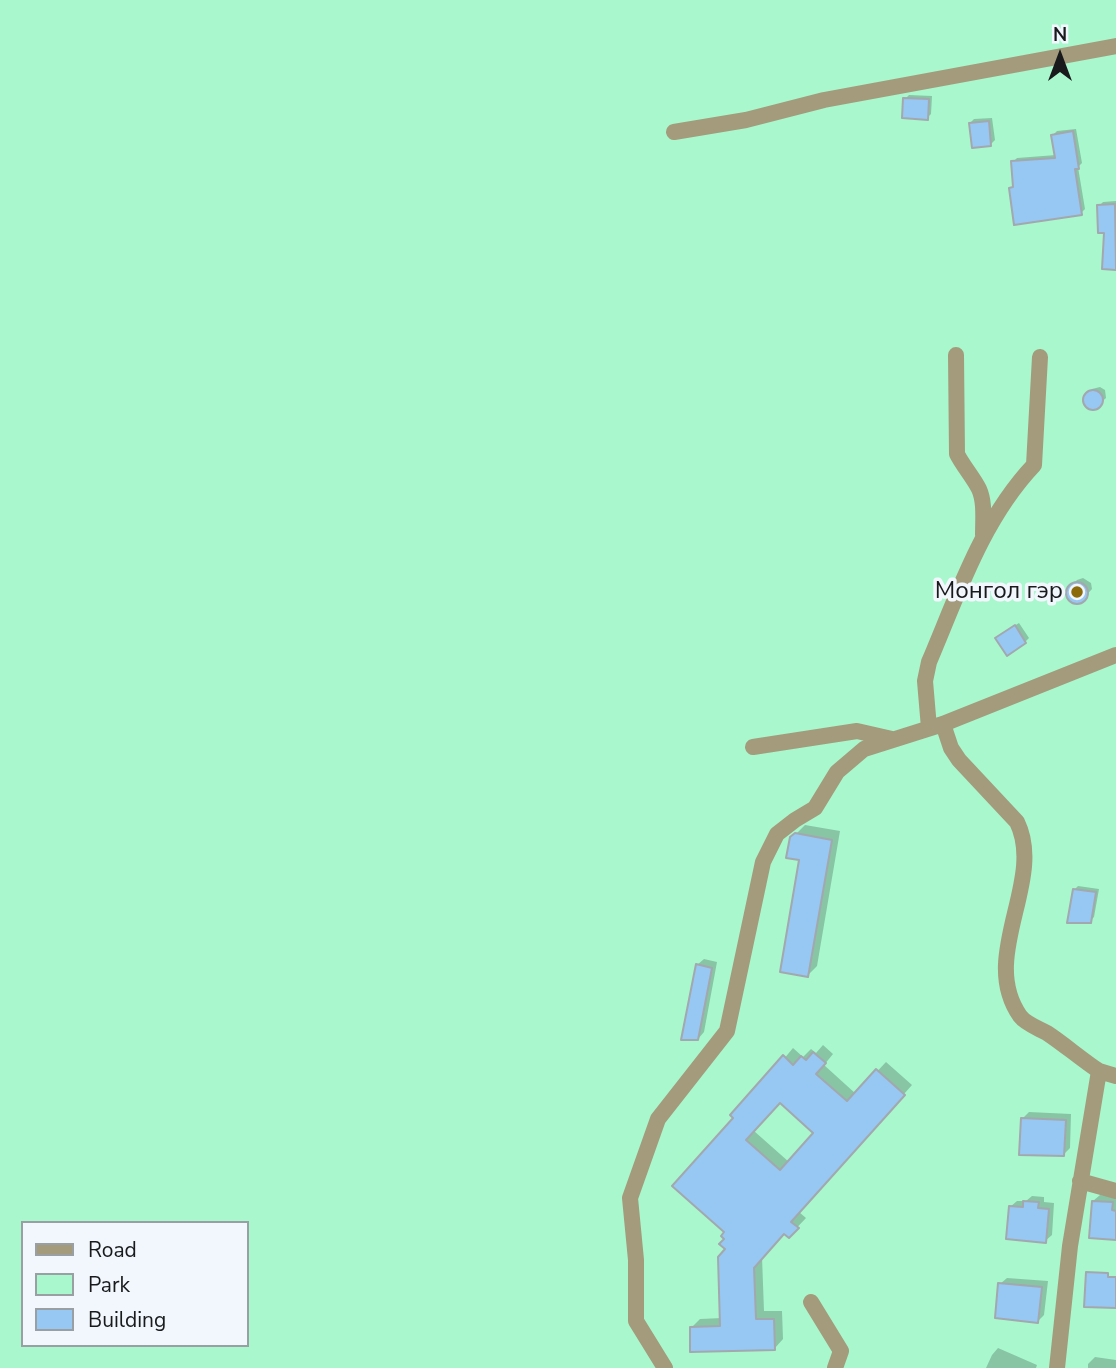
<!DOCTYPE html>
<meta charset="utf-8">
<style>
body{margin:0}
#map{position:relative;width:1116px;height:1368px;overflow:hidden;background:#f1f7fd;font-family:"Nunito Sans",sans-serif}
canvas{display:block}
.legend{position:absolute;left:21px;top:1221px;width:228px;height:126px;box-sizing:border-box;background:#f1f7fd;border:2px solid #9a9fa3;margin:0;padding:9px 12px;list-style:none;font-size:21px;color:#181a1c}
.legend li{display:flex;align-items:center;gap:14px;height:35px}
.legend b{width:35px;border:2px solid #9a9fa3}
.north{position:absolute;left:1025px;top:21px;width:70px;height:70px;-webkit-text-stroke:5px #f1f7fd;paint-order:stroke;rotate:0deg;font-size:19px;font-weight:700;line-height:28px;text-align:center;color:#181a1c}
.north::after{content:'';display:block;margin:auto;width:24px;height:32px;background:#181a1c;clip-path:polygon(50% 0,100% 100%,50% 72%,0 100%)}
</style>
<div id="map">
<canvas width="1116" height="1368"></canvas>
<ul class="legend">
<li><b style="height:9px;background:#a49b7c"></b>Road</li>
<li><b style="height:19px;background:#a9f7cd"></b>Park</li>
<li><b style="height:19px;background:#97c8f3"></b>Building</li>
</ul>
<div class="north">N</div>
</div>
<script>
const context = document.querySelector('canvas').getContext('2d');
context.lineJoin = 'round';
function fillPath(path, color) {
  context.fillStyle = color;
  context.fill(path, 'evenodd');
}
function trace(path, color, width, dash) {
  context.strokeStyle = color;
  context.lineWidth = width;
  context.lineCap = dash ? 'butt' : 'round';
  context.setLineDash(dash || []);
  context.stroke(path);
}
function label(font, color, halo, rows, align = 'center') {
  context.font = font + ' "Nunito Sans",sans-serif';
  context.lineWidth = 7;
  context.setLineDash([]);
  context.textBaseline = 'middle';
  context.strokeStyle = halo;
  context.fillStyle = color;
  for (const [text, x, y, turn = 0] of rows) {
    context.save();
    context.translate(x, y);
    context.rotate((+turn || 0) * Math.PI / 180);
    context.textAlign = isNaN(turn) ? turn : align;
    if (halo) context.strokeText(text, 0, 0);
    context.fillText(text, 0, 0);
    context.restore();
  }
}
const green = new Path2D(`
 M 0,0 L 1116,0 L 1116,1368 L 0,1368 ZM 23,1223 L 247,1223 L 247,1345 L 23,1345 Z`);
const shadow = new Path2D(`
 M 909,95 L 932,96 L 931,114 L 927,118 L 905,99 Z
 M 992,118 L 995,140 L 991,144 L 970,123 L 974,119 Z
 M 1076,129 L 1082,163 L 1078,167 L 1085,209 L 1081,213 L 1011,188 L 1015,184 L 1013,162 L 1017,158 L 1056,155 L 1053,135 L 1057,131 Z
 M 1116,201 L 1116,230 L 1115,231 L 1099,206 L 1103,202 Z
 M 1100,387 L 1105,390 L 1106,398 L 1095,408 L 1090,407 L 1085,398 L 1092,389 Z
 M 1083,578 L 1091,583 L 1092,589 L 1081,601 L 1075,602 L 1070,599 L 1068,590 L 1077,580 Z
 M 1019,623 L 1029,638 L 1025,642 L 1001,634 Z
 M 805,825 L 840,831 L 817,966 L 808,975 L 801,858 L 792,838 Z
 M 1078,886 L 1099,889 L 1094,917 L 1090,921 L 1074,890 Z
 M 704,959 L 717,962 L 704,1032 L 698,1039 L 697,965 Z
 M 823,1045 L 833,1054 L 824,1065 L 856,1094 L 886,1062 L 912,1085 L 799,1212 L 806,1218 L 789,1236 L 785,1232 L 762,1257 L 764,1311 L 782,1311 L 783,1339 L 775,1348 L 691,1328 L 700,1319 L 722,1318 L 735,1118 L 793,1048 L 803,1057 L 811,1049 L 816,1053 ZM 780,1101 L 816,1133 L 789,1162 L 754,1131 Z
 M 1029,1112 L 1071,1114 L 1070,1148 L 1063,1155 L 1022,1119 Z
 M 1100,1195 L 1116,1196 L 1116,1238 L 1093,1201 Z
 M 1032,1196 L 1044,1197 L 1044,1202 L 1054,1203 L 1052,1235 L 1045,1241 L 1010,1207 L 1017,1201 L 1026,1201 Z
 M 1007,1278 L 1048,1281 L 1044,1315 L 1038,1321 L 1000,1284 Z
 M 998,1348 L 1037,1365 L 1036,1368 L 986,1368 L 992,1355 Z
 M 1095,1357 L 1116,1360 L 1116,1368 L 1088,1368 L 1088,1364 Z`);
const building = new Path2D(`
 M 903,98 L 929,99 L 928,120 L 902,118 Z
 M 989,121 L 991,146 L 972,148 L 969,123 Z
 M 1073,131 L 1079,169 L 1075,169 L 1082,215 L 1014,225 L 1009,188 L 1013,187 L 1011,161 L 1055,158 L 1051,135 Z
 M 1115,204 L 1116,270 L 1102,269 L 1104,233 L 1098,233 L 1097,205 Z
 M1083 400a10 10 0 1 1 20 0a10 10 0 1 1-20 0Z
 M1066 593a11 11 0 1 1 22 0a11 11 0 1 1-22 0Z
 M 1015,625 L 1026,643 L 1007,656 L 995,638 Z
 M 795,833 L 832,840 L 808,977 L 780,972 L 799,860 L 786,858 L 790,837 Z
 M 1073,889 L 1096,892 L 1091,923 L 1067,923 Z
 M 696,964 L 712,968 L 698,1040 L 681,1040 Z
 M 813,1052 L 826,1063 L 816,1074 L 847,1101 L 876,1069 L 905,1095 L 791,1222 L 799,1228 L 789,1238 L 784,1234 L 754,1268 L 756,1319 L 774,1319 L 775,1350 L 690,1352 L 690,1327 L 720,1326 L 718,1257 L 725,1249 L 719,1244 L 724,1239 L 721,1236 L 724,1232 L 672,1186 L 733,1118 L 730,1115 L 783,1055 L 793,1065 L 801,1056 L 806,1060 ZM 780,1103 L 813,1133 L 780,1170 L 746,1140 Z
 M 1021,1118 L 1066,1120 L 1064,1156 L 1019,1155 Z
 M 1023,1201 L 1039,1202 L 1038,1208 L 1049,1209 L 1046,1243 L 1006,1239 L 1009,1206 L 1023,1207 Z
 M 1092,1201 L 1113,1202 L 1112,1210 L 1116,1211 L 1116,1240 L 1089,1238 Z
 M 1086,1272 L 1108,1273 L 1108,1277 L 1116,1277 L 1116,1308 L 1084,1307 Z
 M 998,1283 L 1042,1287 L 1038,1323 L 995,1318 Z`);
const street = new Path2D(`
 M 674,132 L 746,120 L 824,100 L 1116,46
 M 956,355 L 957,454 C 963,466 973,477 979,489 C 985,502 983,520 983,535
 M 943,724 L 951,748 L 959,760 L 1017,822 C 1046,881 978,956 1020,1016 C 1026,1024 1038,1028 1047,1033 C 1065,1045 1081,1059 1099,1071 L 1070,1246 L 1057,1368
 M 929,728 L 925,681 L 929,662 C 958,594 982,520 1034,465 L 1040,357
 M 753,747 L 857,731 L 892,739
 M 1099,1071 L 1116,1076
 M 1080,1181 L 1116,1191
 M 811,1302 L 841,1351 L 835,1368
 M 665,1368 L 636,1321 L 636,1260 L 630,1198 L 658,1119 L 727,1031 L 763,862 L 777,834 L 795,820 L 815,808 L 837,772 L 864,749 L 943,724 L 1116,655`);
const markers = [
 [1077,592,7,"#8b6a09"]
];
const poiNames = [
 ["Монгол гэр",1063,592]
];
fillPath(green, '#a9f7cd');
fillPath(shadow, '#0003');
fillPath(building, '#97c8f3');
trace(building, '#a2a8ae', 2);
trace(street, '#a49b7c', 16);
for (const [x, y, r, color] of markers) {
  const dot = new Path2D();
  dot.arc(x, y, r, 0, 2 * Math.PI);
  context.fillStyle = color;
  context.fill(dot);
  trace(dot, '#f1f7fd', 2.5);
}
label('24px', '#181a1c', '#f1f7fd', poiNames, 'right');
</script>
